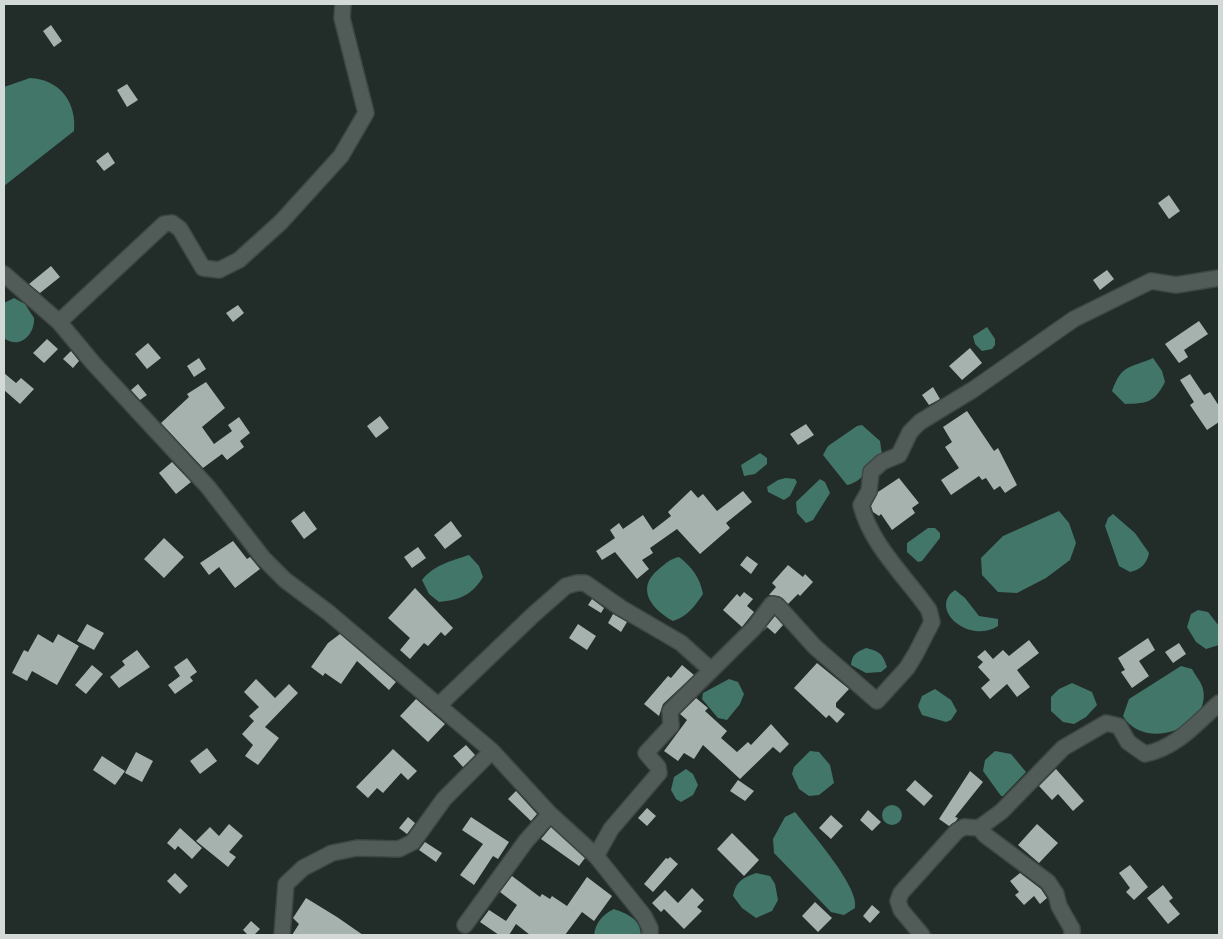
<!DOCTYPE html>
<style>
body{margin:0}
#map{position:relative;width:1223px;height:939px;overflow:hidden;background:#222c29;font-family:"Space Grotesk",sans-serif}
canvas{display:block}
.frame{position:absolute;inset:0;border:5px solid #d3d9d7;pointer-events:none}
</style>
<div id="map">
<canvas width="1223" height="939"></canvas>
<div class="frame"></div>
</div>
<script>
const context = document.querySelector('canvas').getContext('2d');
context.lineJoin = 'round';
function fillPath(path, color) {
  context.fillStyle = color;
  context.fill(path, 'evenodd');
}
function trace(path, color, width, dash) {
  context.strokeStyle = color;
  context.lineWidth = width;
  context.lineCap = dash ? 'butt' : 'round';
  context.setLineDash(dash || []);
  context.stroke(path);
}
const water = new Path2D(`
 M 30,78 C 59,79 77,102 74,131 L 4,186 L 4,87 Z
 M 14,298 L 25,304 L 34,318 C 35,335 19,350 4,338 L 4,303 Z
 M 987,327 L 995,339 L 995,345 L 992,349 L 982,351 L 975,344 L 973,336 Z
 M 1153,358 L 1162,371 L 1165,382 C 1154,403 1148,403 1125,404 L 1112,391 C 1122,364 1128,369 1153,358 Z
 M 862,425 L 880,441 L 882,455 C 872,465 861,483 847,485 L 823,455 L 828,446 L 857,426 Z
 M 760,453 L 767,458 L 767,464 L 755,474 L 744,476 L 741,465 Z
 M 786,478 L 795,479 L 797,482 L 790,496 L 784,500 L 768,492 L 767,487 L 778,480 Z
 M 820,479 L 825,482 L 830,493 L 813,520 L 806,523 L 797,513 L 796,502 Z
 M 1059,511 L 1069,523 L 1076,543 L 1070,560 L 1046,578 L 1017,593 L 998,592 L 982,575 L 981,558 L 1003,536 Z
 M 1113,514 L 1135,533 L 1149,553 C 1147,564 1140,570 1130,572 L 1119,566 L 1105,526 L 1108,518 Z
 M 928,528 L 935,528 L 940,533 L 940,538 L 922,561 L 918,562 L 907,552 L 907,543 Z
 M 469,555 L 479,566 L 483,577 C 472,595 460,600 439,602 L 429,594 L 422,580 C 434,565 451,561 469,555 Z
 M 679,557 C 693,568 700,578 703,594 C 694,607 688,616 673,621 C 651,609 635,588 659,569 C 666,563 670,559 679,557 Z
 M 955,590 L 965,598 L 979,616 L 998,619 L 998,626 C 968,645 928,608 955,590 Z
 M 1198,610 L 1208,612 L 1219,626 L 1219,645 L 1206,649 L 1196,642 L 1187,627 L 1191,614 Z
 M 866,648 C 879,651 883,654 887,667 L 881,672 L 866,673 L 851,665 C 852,654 857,652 866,648 Z
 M 1181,666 L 1192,669 C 1195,675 1202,683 1203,689 C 1212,728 1144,752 1123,716 L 1129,699 Z
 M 729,679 L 738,682 L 744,694 L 740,704 L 727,720 L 718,718 L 702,699 L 703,693 Z
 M 1072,683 L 1092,692 L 1097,705 L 1086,717 L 1074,724 L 1063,722 L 1051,711 L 1051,697 L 1059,689 Z
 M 935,689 L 951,700 L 957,711 L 951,720 L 946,722 L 922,715 L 918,706 L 922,696 Z
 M 810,751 L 819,752 L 830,765 L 834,783 L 819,795 L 809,796 L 799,789 L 792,774 L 794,767 Z
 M 995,751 L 1011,754 L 1026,772 L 1003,796 L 1001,796 L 983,771 L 985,760 Z
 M 686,769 L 693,774 L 698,785 L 693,795 L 681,802 L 676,799 L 671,790 L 674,777 Z
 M882 815a10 10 0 1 1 20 0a10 10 0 1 1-20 0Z
 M 795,812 C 809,830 860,887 855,908 L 844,915 L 831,912 L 774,853 L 773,839 L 785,817 Z
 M 756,873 L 770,876 L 775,884 L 778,900 L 772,911 L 756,918 L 742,908 L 733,896 C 736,881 743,878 756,873 Z
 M 614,909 C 627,914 640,918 641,935 L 594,935 C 596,922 602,915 614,909 Z`);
const building = new Path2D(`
 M 51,25 L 62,41 L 54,47 L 43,31 Z
 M 127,84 L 138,100 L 127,107 L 117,90 Z
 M 108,152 L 115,163 L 104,171 L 96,161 Z
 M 1169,195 L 1180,211 L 1169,219 L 1158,203 Z
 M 51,266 L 60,277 L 40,293 L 29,284 Z
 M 1107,270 L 1114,279 L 1100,290 L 1093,280 Z
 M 238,305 L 244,313 L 233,322 L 226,313 Z
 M 1199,321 L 1208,334 L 1184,350 L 1188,357 L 1179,363 L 1165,344 Z
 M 47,339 L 58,349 L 44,363 L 33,353 Z
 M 148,343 L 161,358 L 147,369 L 135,354 Z
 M 970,348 L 982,363 L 962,380 L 949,366 Z
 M 71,351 L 79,361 L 73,368 L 63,359 Z
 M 199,358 L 206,369 L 194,377 L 187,366 Z
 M 4,373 L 16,383 L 21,378 L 34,389 L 20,404 L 4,390 Z
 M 1190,374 L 1204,395 L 1210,392 L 1219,406 L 1219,422 L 1207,430 L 1190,405 L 1194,402 L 1180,380 Z
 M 206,382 L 225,408 L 202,427 L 214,444 L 232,431 L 228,425 L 239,417 L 250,433 L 240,441 L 244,447 L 227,460 L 222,454 L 203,468 L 161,423 L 189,397 L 187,394 Z
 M 138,384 L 147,395 L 140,400 L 131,390 Z
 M 933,387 L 940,399 L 929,405 L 922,395 Z
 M 967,411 L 994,451 L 998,448 L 1017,485 L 1005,493 L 1000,486 L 994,490 L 986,478 L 982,480 L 979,476 L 951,495 L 941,480 L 959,468 L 945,447 L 952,442 L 943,427 Z
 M 380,416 L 389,428 L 376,438 L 367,426 Z
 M 806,424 L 814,435 L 798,445 L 790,434 Z
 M 172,462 L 191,482 L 176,494 L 159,473 Z
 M 899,478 L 919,503 L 912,508 L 915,513 L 892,530 L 881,514 L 879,516 L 873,512 L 871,506 L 878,492 Z
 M 691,490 L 698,498 L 703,494 L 717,511 L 743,491 L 752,502 L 726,523 L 730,528 L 700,554 L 677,529 L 650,548 L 653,553 L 642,560 L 649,569 L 637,579 L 615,552 L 602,560 L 596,551 L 615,538 L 610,530 L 619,523 L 623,529 L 643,515 L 653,530 L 671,516 L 668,512 Z
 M 304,511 L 317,529 L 304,539 L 291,521 Z
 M 451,521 L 462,536 L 445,549 L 434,535 Z
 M 164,538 L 184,557 L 164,578 L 144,559 Z
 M 233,541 L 247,559 L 250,557 L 260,569 L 235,588 L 219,567 L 209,575 L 200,563 Z
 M 418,547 L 426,558 L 412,568 L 404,557 Z
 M 747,556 L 758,564 L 751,574 L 740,565 Z
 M 788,565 L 803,577 L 805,574 L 813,582 L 800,596 L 798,594 L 788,604 L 779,596 L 769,595 L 776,587 L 772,583 Z
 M 415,588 L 453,628 L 445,636 L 441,632 L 428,646 L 424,643 L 410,659 L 400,650 L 410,638 L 388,618 Z
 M 744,592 L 753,599 L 747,606 L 754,612 L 742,627 L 723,610 L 737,594 L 740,597 Z
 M 592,599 L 604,608 L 601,613 L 588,605 Z
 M 613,614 L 627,622 L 621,632 L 608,623 Z
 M 775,616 L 783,625 L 775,634 L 767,627 L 762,632 Z
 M 87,624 L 104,633 L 94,650 L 77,641 Z
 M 578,624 L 596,636 L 587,650 L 569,638 Z
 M 38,634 L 53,643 L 58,634 L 79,646 L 57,685 L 32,671 L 27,681 L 12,673 L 24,650 L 28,652 Z
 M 340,634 L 396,682 L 389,690 L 357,661 L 341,684 L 325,673 L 323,676 L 311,667 L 328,643 Z
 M 1148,638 L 1155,650 L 1139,661 L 1149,676 L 1132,688 L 1121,672 L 1125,670 L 1118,658 Z
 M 1029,640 L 1039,653 L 1017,670 L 1030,687 L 1017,697 L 1007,684 L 990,699 L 981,688 L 990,680 L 978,667 L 983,662 L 977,657 L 985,650 L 993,659 L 1003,650 L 1009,656 Z
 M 1179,643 L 1186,654 L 1173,663 L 1165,652 Z
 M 137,650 L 150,667 L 119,688 L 110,677 L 125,665 L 122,661 Z
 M 187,658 L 197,672 L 190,677 L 193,681 L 175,694 L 168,685 L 180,676 L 174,667 Z
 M 817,663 L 849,689 L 836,703 L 836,707 L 845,714 L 837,723 L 829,715 L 826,718 L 794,688 Z
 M 92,665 L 103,674 L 86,694 L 75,685 Z
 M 682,665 L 694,675 L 663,704 L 659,716 L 644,704 L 668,676 L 671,678 Z
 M 256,679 L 275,698 L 289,684 L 298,693 L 265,727 L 279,738 L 258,765 L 245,756 L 253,745 L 242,734 L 254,721 L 249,716 L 259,707 L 244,692 Z
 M 696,698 L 708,708 L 705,711 L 727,731 L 721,738 L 737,752 L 748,742 L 751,745 L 771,724 L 789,744 L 780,753 L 773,747 L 740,779 L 703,745 L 694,759 L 684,753 L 678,761 L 664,751 L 687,720 L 680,714 Z
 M 416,699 L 445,724 L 428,742 L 400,716 Z
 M 466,745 L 475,755 L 463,767 L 453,756 Z
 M 207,748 L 217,761 L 200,774 L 190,761 Z
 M 393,749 L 417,771 L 408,780 L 401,773 L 383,793 L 377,788 L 368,798 L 356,787 Z
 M 136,752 L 153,761 L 142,782 L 125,773 Z
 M 102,756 L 125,771 L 115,785 L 93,770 Z
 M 1056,769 L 1084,801 L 1073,811 L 1058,794 L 1052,800 L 1039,786 Z
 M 970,771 L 983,782 L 955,817 L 958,818 L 956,821 L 949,826 L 939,819 Z
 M 738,780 L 754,791 L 745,801 L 730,791 Z
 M 915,780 L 933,796 L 924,806 L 906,790 Z
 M 516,791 L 537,814 L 531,821 L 508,799 Z
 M 647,808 L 656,816 L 647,826 L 638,818 Z
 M 868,810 L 881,822 L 872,831 L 860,820 Z
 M 831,815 L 843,826 L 831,839 L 819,828 Z
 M 408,817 L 415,823 L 407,834 L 399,828 Z
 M 471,817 L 509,842 L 498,859 L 493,856 L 474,885 L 460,875 L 483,844 L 462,830 Z
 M 229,824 L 243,836 L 229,852 L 236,857 L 228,867 L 196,841 L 210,827 L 219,836 Z
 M 1037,824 L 1058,843 L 1039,863 L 1018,845 Z
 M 551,827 L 585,858 L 579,866 L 541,839 Z
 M 180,828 L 202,848 L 192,859 L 178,846 L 175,850 L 167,843 Z
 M 732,833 L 759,860 L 744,876 L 717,849 Z
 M 425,842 L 442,853 L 436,862 L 419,850 Z
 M 670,857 L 678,864 L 653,892 L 644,884 L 666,858 L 668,859 Z
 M 1130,865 L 1148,887 L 1134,900 L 1126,892 L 1130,888 L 1119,873 Z
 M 175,873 L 188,886 L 180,894 L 167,881 Z
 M 1020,873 L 1041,889 L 1047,898 L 1040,904 L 1034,896 L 1024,905 L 1015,895 L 1019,892 L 1010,881 Z
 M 512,876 L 540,897 L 542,894 L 550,899 L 552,896 L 567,906 L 587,877 L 612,896 L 594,921 L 582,912 L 565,935 L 530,935 L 516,924 L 509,935 L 499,935 L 480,922 L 489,910 L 506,921 L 517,905 L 500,892 Z
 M 1163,885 L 1173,898 L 1169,901 L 1180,914 L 1168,924 L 1147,898 Z
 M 692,888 L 704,900 L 697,907 L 702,911 L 684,929 L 664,909 L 661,912 L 652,903 L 665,890 L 678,903 Z
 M 306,898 L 337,917 L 363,935 L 292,935 L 299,924 L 293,918 Z
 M 815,902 L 832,918 L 818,932 L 802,916 Z
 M 872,905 L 880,912 L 870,923 L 863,916 Z
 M 251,921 L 260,929 L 254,935 L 248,935 L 243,930 Z`);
const street = new Path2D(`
 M 4,274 L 59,322 L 94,364 L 208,487 L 263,558 L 285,580 L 329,613 L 492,751 L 550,814 L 596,856 L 644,916 L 650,928 L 650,935
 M 59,322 L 164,224 L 172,223 L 180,229 L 203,268 L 219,270 L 239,260 L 281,222 L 341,156 L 366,113 L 342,18 L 343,4
 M 438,706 L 533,615 L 566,586 L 577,583 L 585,583 L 621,608 L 681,643 L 711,670
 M 979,828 L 985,835 L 1048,882 L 1056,894 L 1059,906 L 1072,929 L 1072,935
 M 596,856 L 611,829 L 659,773 L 658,767 L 646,753 L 671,726 L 670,711 L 754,628 L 772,604 L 777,605 L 815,647 L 877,701 L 907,668 L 915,655 L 932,622 L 929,610 C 906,577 871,545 861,505 L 869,491 L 871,472 L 882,462 L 899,455 L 910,432 L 920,422 L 974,389 L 1074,319 L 1151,281 L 1176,285 L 1219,278
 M 465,925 L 526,841 L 550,814
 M 282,935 L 286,884 L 303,868 L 332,853 L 357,848 L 399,849 L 413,842 L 444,799 L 492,751
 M 922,935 L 901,910 L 898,901 L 901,893 L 957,831 L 964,827 L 979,828 L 1002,811 L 1063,748 L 1106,723 L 1119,726 L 1128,742 L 1145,754 C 1176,748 1197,723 1219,703`);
fillPath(water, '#427668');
fillPath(building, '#a6b2ae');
trace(street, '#3f4744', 18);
trace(street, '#515c58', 15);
</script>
